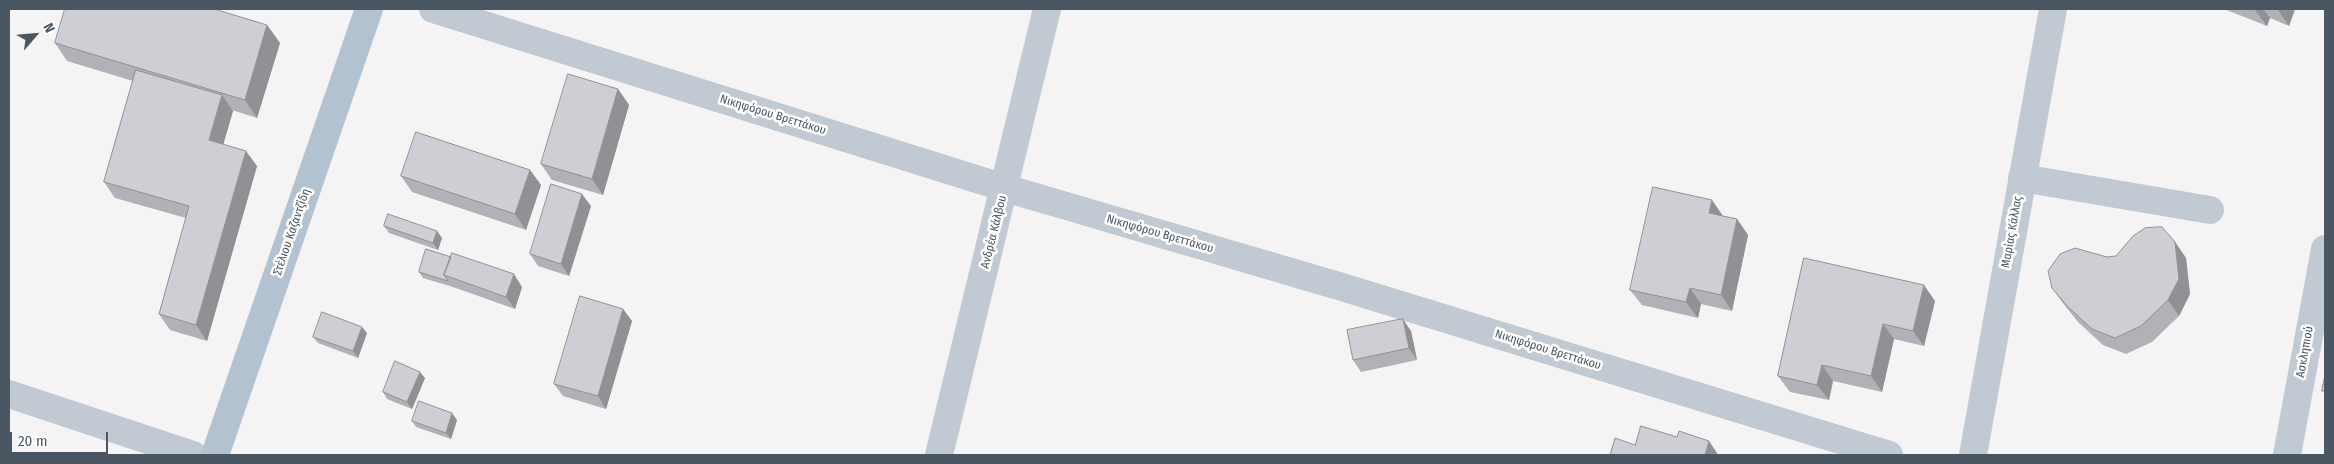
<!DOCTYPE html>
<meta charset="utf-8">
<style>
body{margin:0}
#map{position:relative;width:2334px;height:464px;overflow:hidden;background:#f5f3f3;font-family:"Fira Sans Condensed",sans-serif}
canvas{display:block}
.frame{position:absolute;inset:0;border:10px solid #4a5661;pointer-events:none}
.north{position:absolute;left:10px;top:10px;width:50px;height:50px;-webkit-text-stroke:4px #fff;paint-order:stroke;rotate:63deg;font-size:14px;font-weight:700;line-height:20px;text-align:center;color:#4a5661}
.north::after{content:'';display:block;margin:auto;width:18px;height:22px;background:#4a5661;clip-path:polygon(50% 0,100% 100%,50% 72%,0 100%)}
.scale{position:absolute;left:10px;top:432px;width:98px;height:22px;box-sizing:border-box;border:2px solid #4a5661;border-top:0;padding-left:6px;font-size:15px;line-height:18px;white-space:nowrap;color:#4a5661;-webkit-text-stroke:4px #fff;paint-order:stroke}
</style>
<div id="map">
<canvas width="2334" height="464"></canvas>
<div class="frame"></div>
<div class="north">N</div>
<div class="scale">20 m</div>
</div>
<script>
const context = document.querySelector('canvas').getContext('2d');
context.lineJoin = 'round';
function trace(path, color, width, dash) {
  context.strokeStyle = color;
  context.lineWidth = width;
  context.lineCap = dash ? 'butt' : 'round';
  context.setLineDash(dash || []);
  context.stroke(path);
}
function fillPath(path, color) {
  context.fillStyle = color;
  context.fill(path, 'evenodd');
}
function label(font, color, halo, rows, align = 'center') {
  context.font = font + ' "Fira Sans Condensed",sans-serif';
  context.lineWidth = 5;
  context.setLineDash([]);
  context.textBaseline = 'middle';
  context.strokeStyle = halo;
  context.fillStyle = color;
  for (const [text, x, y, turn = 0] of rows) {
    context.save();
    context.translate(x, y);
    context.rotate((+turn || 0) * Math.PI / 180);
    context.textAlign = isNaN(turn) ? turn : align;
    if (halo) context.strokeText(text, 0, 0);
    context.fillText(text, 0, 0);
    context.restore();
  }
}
const minor = new Path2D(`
 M 433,9 L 1005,188 L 1342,287 L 1889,455
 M 2022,178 L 2210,210
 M 9,394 L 193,455
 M 939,455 L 1047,9
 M 1973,455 L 2053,9
 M 2287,455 L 2325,249`);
const major = new Path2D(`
 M 215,455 L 369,9`);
const wall = new Path2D(`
 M 2224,9 L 2295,9 L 2289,26 L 2270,18 L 2267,26 Z
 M 267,25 L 280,43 L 257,118 L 232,110 L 233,111 L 223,144 L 257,166 L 207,341 L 170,330 L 159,314 L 186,218 L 115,198 L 104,182 L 133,81 L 67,61 L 55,43 Z
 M 618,89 L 629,105 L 603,195 L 552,180 L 541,164 Z
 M 530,170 L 541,185 L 526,230 L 412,192 L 401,176 Z
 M 591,206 L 569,276 L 538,266 L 530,254 Z
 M 1723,216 L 1737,219 L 1748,235 L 1732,311 L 1701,304 L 1698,318 L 1642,305 L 1630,290 Z
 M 384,226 L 442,238 L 438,250 L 389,233 Z
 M 2175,242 L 2186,258 L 2190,294 L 2179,316 L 2152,342 L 2126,354 L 2103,345 L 2078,322 L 2063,303 L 2052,288 L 2107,257 L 2116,256 Z
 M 1804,258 L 1935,301 L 1924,346 L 1894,339 L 1882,392 L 1833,381 L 1829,400 L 1790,392 L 1778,376 Z
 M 419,272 L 522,287 L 515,309 L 453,287 L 423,278 Z
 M 623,309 L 632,321 L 606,409 L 563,396 L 554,384 Z
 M 1411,331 L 1417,360 L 1361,372 L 1353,360 Z
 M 367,333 L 358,358 L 318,343 L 313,337 Z
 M 425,378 L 412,409 L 387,399 L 383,392 Z
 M 457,420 L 451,439 L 416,427 L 412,421 Z`);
const shadedWall = new Path2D(`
 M 2256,9 L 2263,9 L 2270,18 L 2267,26 L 2255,10 Z
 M 2278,9 L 2295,9 L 2289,26 L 2278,10 Z
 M 267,25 L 280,43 L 257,118 L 245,100 Z
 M 618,89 L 629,105 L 603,195 L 592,179 Z
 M 222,95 L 233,111 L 220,156 L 209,140 Z
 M 246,151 L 257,166 L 207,341 L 196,325 Z
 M 530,170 L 541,185 L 526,230 L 515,214 Z
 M 582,194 L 591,206 L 569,276 L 561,264 Z
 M 1712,200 L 1723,216 L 1709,213 Z
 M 1737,219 L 1748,235 L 1732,311 L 1721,295 Z
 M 437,231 L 442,238 L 438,250 L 433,243 Z
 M 2175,242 L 2186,258 L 2190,294 L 2179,316 L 2168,300 Z
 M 514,274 L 522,287 L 515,309 L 506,297 Z
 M 1924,285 L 1935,301 L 1924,346 L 1913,331 Z
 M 1690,288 L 1701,304 L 1698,318 L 1686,302 Z
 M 623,309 L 632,321 L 606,409 L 598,396 Z
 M 1403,319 L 1411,331 L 1417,360 L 1409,348 Z
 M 1883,324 L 1894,339 L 1882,392 L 1871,376 Z
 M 362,327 L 367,333 L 358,358 L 353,351 Z
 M 1822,365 L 1833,381 L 1829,400 L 1817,385 Z
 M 420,372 L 425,378 L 412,409 L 407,402 Z
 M 452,413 L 457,420 L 451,439 L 446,433 Z
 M 1709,441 L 1717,453 L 1717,455 L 1705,455 Z`);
const building = new Path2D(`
 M 65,9 L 214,9 L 267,25 L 245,100 L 55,43 Z
 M 136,70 L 222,95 L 209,140 L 246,151 L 196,325 L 159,314 L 189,206 L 104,182 Z
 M 568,74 L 618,89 L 592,179 L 541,164 Z
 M 416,132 L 530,170 L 515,214 L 401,176 Z
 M 551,184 L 582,194 L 561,264 L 530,254 Z
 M 1653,187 L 1712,200 L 1709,213 L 1737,219 L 1721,295 L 1690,288 L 1686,302 L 1630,290 Z
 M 388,214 L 437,231 L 433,243 L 384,226 Z
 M 2162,227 L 2175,242 L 2179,279 L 2168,300 L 2141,326 L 2115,338 L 2092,329 L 2067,306 L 2052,288 L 2048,271 L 2060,254 L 2075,248 L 2107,257 L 2116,256 L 2133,236 L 2145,228 Z
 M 426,249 L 451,257 L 444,275 L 448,281 L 419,272 Z
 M 452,253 L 514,274 L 506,297 L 444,275 Z
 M 1804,258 L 1924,285 L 1913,331 L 1883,324 L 1871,376 L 1822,365 L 1817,385 L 1778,376 Z
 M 580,296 L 623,309 L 598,396 L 554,384 Z
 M 322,312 L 362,327 L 353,351 L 313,337 Z
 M 1403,319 L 1409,348 L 1353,360 L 1347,330 Z
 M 395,361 L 420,372 L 407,402 L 383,392 Z
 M 2325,375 L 2325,391 L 2322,391 Z
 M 419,401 L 452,413 L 446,433 L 412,421 Z
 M 1641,426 L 1677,437 L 1679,431 L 1709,441 L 1705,455 L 1610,455 L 1615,438 L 1635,445 Z`);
const streetNames = [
 ["Νικηφόρου Βρεττάκου",773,115,17],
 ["Στέλιου Καζαντζίδη",292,232,-71],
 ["Ανδρέα Κάλβου",994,232,-76],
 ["Μαρίας Κάλλας",2012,232,-80],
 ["Νικηφόρου Βρεττάκου",1160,234,16],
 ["Νικηφόρου Βρεττάκου",1548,350,17],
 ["Ασκληπιού",2305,352,-80]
];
trace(minor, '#c1cad2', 28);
trace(major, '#b3c2d1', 28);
fillPath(wall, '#b0b2b7');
fillPath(shadedWall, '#909195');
fillPath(building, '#cdcfd5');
trace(building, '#909195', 1);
label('12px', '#4a5661', '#fff', streetNames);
</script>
